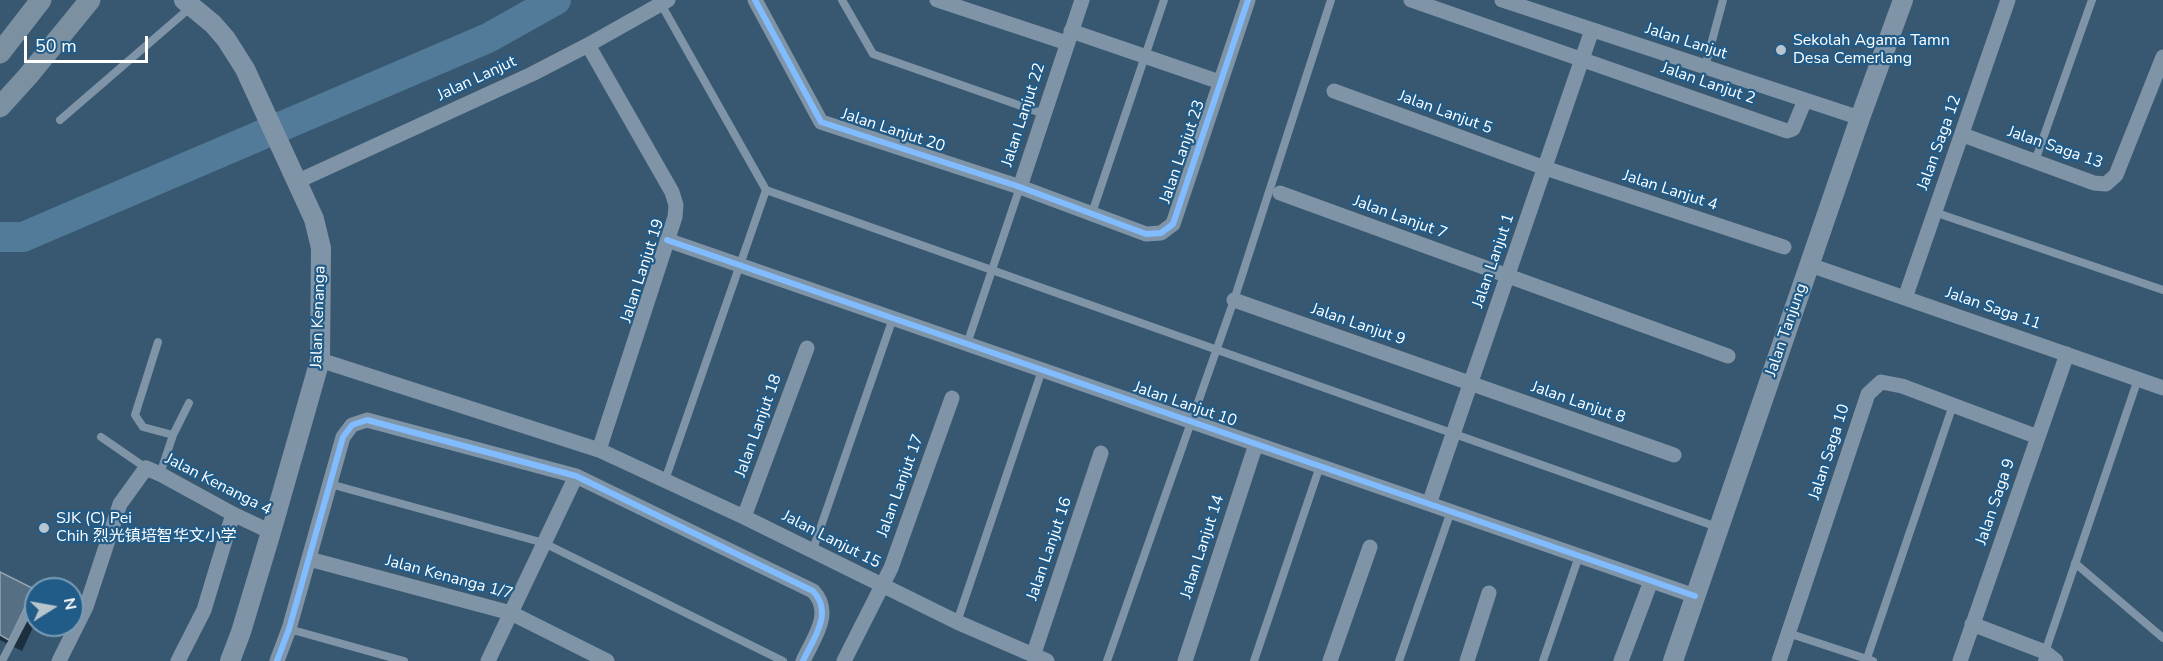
<!DOCTYPE html>
<meta charset="utf-8">
<style>
body{margin:0}
#map{position:relative;width:2163px;height:661px;overflow:hidden;background:#385871;font-family:"Nunito Sans",sans-serif}
canvas{display:block}
.north{position:absolute;left:24px;top:577px;width:60px;height:60px;box-sizing:border-box;background:#215b88;border:2px solid #7a9db8;border-radius:50%;rotate:79deg;font-size:16px;font-weight:700;line-height:24px;text-align:center;color:#fff}
.north::after{content:'';display:block;margin:auto;width:21px;height:27px;background:#b9c5cd;clip-path:polygon(50% 0,100% 100%,50% 72%,0 100%)}
.scale{position:absolute;left:24px;top:36px;width:124px;height:27px;box-sizing:border-box;border:3px solid #fff;border-top:0;padding-left:8px;font-size:18px;line-height:21px;white-space:nowrap;color:#fff;-webkit-text-stroke:4px #215b88;paint-order:stroke}
</style>
<div id="map">
<canvas width="2163" height="661"></canvas>
<div class="north">N</div>
<div class="scale">50 m</div>
</div>
<script>
const context = document.querySelector('canvas').getContext('2d');
context.lineJoin = 'round';
function fillPath(path, color) {
  context.fillStyle = color;
  context.fill(path, 'evenodd');
}
function trace(path, color, width, dash) {
  context.strokeStyle = color;
  context.lineWidth = width;
  context.lineCap = dash ? 'butt' : 'round';
  context.setLineDash(dash || []);
  context.stroke(path);
}
function label(font, color, halo, rows, align = 'center') {
  context.font = font + ' "Nunito Sans","Noto Sans SC",sans-serif';
  context.lineWidth = 4.5;
  context.setLineDash([]);
  context.textBaseline = 'middle';
  context.strokeStyle = halo;
  context.fillStyle = color;
  for (const [text, x, y, turn = 0] of rows) {
    context.save();
    context.translate(x, y);
    context.rotate((+turn || 0) * Math.PI / 180);
    context.textAlign = isNaN(turn) ? turn : align;
    if (halo) context.strokeText(text, 0, 0);
    context.fillText(text, 0, 0);
    context.restore();
  }
}
const shadow = new Path2D(`
 M 0,573 L 36,592 L 36,621 L 22,651 L 0,640 Z`);
const river = new Path2D(`
 M 0,237 L 23,237 L 488,38 L 556,0`);
const building = new Path2D(`
 M 0,572 L 34,589 L 9,640 L 0,635 Z`);
const service = new Path2D(`
 M 842,0 L 873,54 L 1044,114
 M 661,4 L 766,190 L 665,480
 M 1705,67 L 1723,0
 M 60,120 L 191,7
 M 2035,161 L 2092,0
 M 766,190 L 1717,527
 M 1934,212 L 2163,290
 M 1092,213 L 1164,0
 M 158,342 L 135,415 L 143,427 L 173,435
 M 967,344 L 1020,187
 M 101,437 L 146,468
 M 160,474 L 173,435 L 189,403
 M 330,484 L 544,543 L 783,661
 M 812,552 L 893,318
 M 2075,563 L 2163,638
 M 39,589 L 41,586
 M 957,622 L 1042,370
 M 289,629 L 404,661
 M 1788,633 L 1873,661
 M 2,661 L 36,596
 M 1107,661 L 1234,300 L 1331,0
 M 1254,661 L 1320,466
 M 1399,661 L 1451,511
 M 1543,661 L 1579,556
 M 1866,661 L 1953,405
 M 2042,661 L 2138,379`);
const minor = new Path2D(`
 M 755,0 L 821,122 L 1020,187 L 1146,234 L 1161,233 L 1173,224 L 1248,0
 M 937,0 L 1067,43
 M 1411,0 L 1787,131 L 1793,129 L 1805,100
 M 1502,0 L 1860,118
 M 1071,31 L 1220,82
 M 588,45 L 672,192 L 676,205 L 675,217 L 599,450
 M 1334,91 L 1545,168 L 1784,247
 M 1963,135 L 2094,183 L 2106,184 L 2116,175 L 2163,57
 M 296,182 L 532,74 L 588,45 L 668,0
 M 1020,187 L 1082,0
 M 1280,193 L 1728,356
 M 667,240 L 1695,596
 M 1810,265 L 2163,388
 M 1905,298 L 2008,0
 M 1234,300 L 1674,455
 M 320,360 L 599,450 L 744,517 L 957,622 L 1047,661
 M 1429,504 L 1592,30
 M 744,517 L 807,348
 M 309,559 L 511,613 L 607,661
 M 1972,624 L 2045,652 L 2056,661
 M 1033,656 L 1101,453
 M 59,661 L 86,607 L 120,504 L 146,468 L 160,474 L 233,514 L 271,532
 M 178,661 L 204,610 L 233,514
 M 277,661 L 289,629 L 343,437 L 352,425 L 367,420 L 576,476 L 813,591 C 834,613 813,639 803,661
 M 488,661 L 576,476
 M 844,661 L 891,568 L 952,398
 M 1185,661 L 1256,444
 M 1330,661 L 1370,547
 M 1467,661 L 1489,593
 M 1621,661 L 1651,581
 M 1779,661 L 1868,394 L 1881,382 L 1902,386 L 2038,437
 M 1960,661 L 2067,354`);
const tertiary = new Path2D(`
 M 184,0 L 213,24 L 226,39 L 245,69 L 314,219 L 321,248 L 320,360 L 271,532 L 241,632 L 230,661
 M 1673,661 L 1860,118 L 1903,0`);
const secondary = new Path2D(`
 M 0,53 L 41,0
 M 0,107 L 28,76 L 90,0`);
const cycleway = new Path2D(`
 M 755,0 L 821,122 L 1020,187 L 1146,234 L 1161,233 L 1173,224 L 1248,0
 M 667,240 L 1695,596
 M 277,661 L 289,629 L 343,437 L 352,425 L 367,420 L 576,476 L 813,591 C 834,613 813,639 803,661`);
const markers = [
 [1781,50,6,"#b9c5cd"],
 [44,528,6,"#b9c5cd"]
];
const poiNames = [
 ["Sekolah Agama Tamn",1793,41],
 ["Desa Cemerlang",1793,59],
 ["SJK (C) Pei",56,519],
 ["Chih 烈光镇培智华文小学",56,537]
];
const streetNames = [
 ["Jalan Lanjut",1686,42,18],
 ["Jalan Lanjut",477,79,-25],
 ["Jalan Lanjut 2",1708,84,19],
 ["Jalan Lanjut 5",1445,113,20],
 ["Jalan Lanjut 22",1024,115,-72],
 ["Jalan Lanjut 20",893,131,18],
 ["Jalan Saga 12",1940,143,-70],
 ["Jalan Saga 13",2055,148,19],
 ["Jalan Lanjut 23",1183,152,-71],
 ["Jalan Lanjut 4",1670,191,18],
 ["Jalan Lanjut 7",1400,218,20],
 ["Jalan Lanjut 1",1494,261,-71],
 ["Jalan Lanjut 19",643,271,-72],
 ["Jalan Saga 11",1993,309,19],
 ["Jalan Kenanga",319,317,-88],
 ["Jalan Lanjut 9",1358,325,19],
 ["Jalan Tanjung",1787,330,-71],
 ["Jalan Lanjut 8",1578,403,19],
 ["Jalan Lanjut 10",1185,405,19],
 ["Jalan Lanjut 18",759,426,-70],
 ["Jalan Saga 10",1830,452,-72],
 ["Jalan Kenanga 4",218,485,27],
 ["Jalan Lanjut 17",901,486,-70],
 ["Jalan Saga 9",1996,502,-71],
 ["Jalan Lanjut 15",831,540,27],
 ["Jalan Lanjut 14",1203,547,-72],
 ["Jalan Lanjut 16",1050,549,-71],
 ["Jalan Kenanga 1/7",449,578,15]
];
fillPath(shadow, '#0007');
trace(river, '#527b99', 30);
fillPath(building, '#566f83');
trace(building, '#93a6b4', 1.5);
trace(service, '#7f94a6', 8);
trace(minor, '#7f94a6', 15);
trace(tertiary, '#7f94a6', 20);
trace(secondary, '#7b91a1', 21);
trace(cycleway, '#80bcff', 6);
for (const [x, y, r, color] of markers) {
  const dot = new Path2D();
  dot.arc(x, y, r, 0, 2 * Math.PI);
  context.fillStyle = color;
  context.fill(dot);
  trace(dot, '#215b88', 2);
}
label('16px', '#fff', '#215b88', poiNames, 'left');
label('16px', '#fff', '#215b88', streetNames);
</script>
